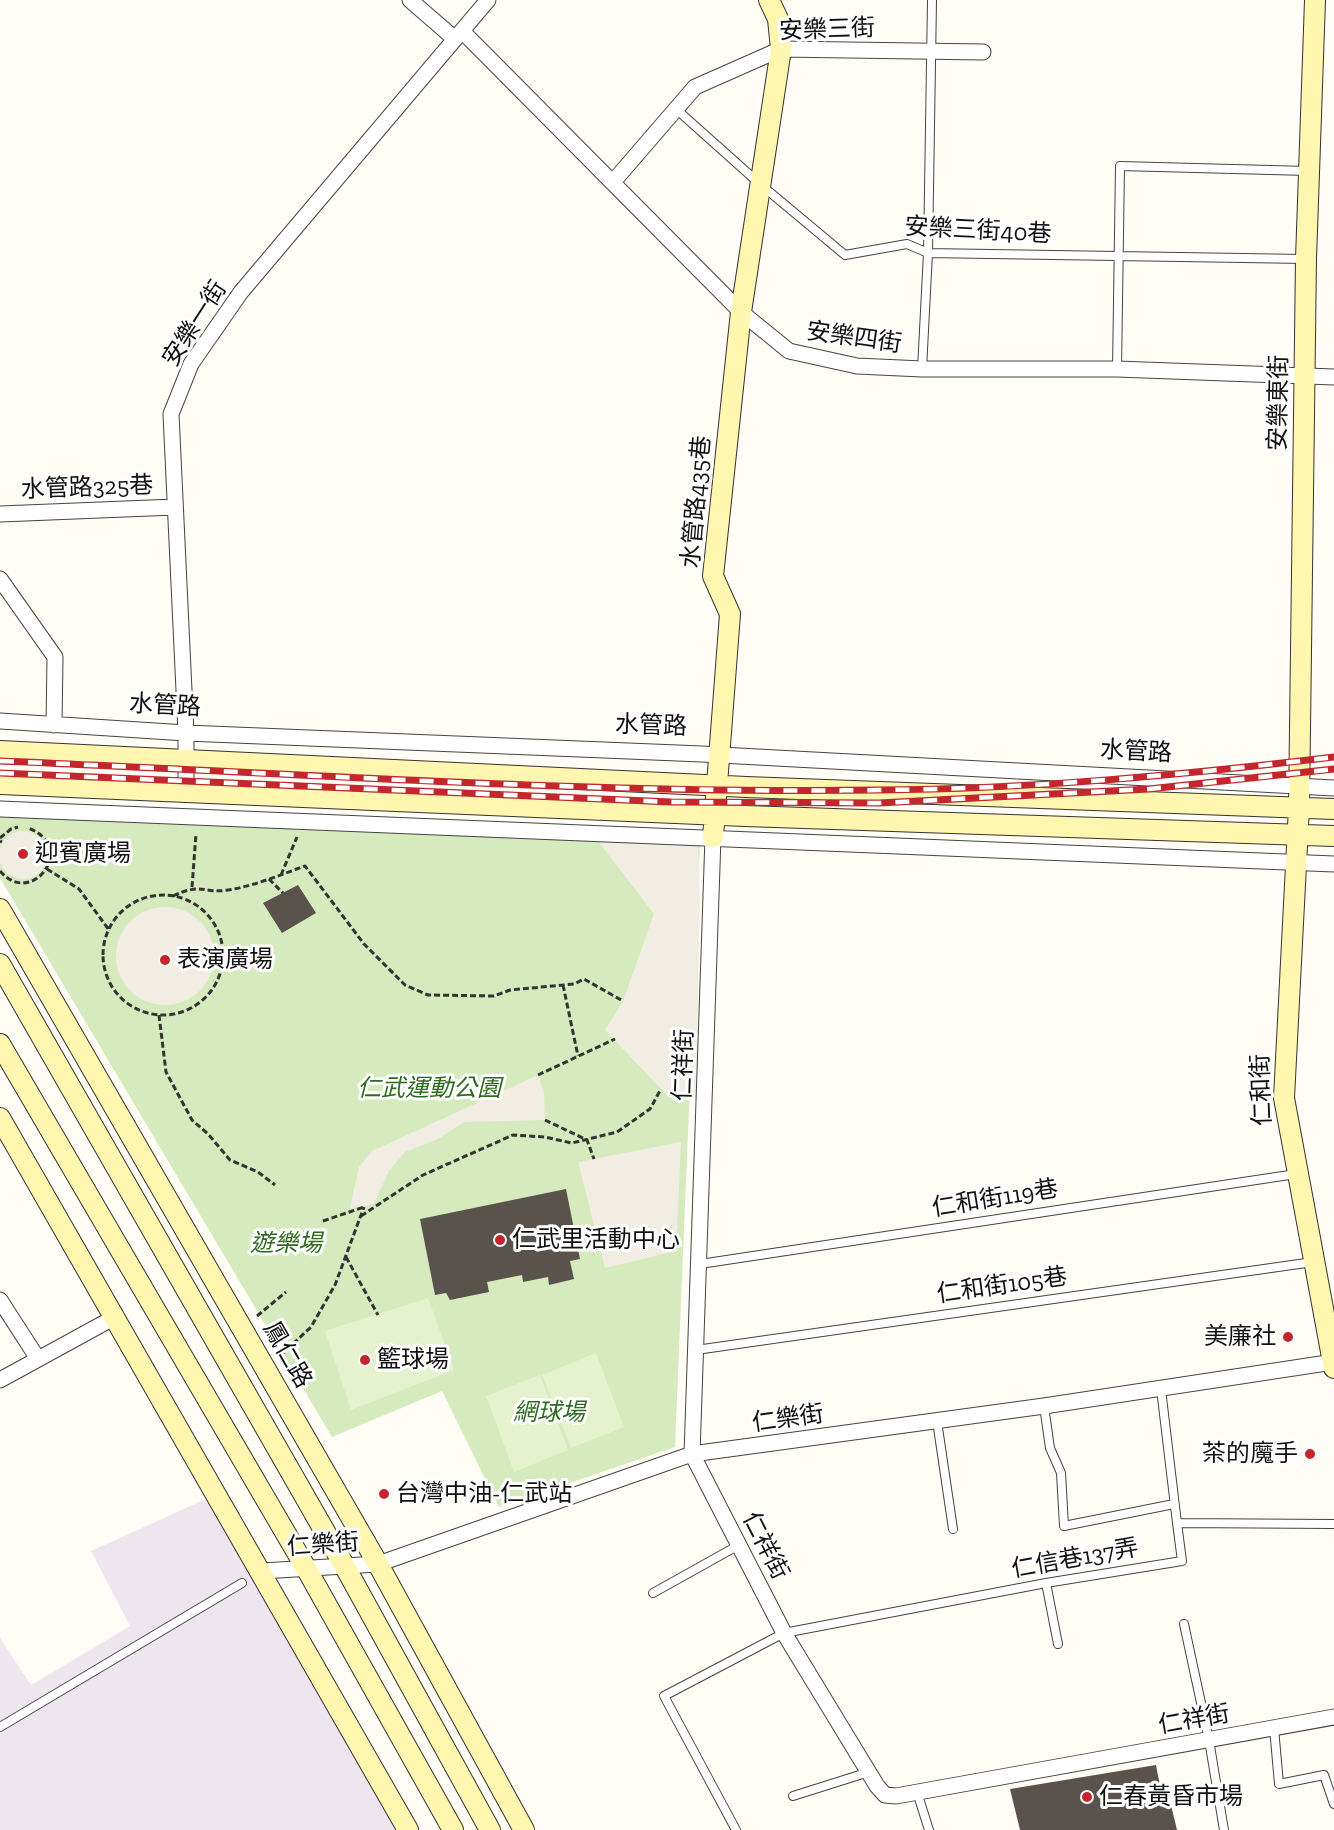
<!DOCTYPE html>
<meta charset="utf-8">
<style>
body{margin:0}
canvas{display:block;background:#fffdf5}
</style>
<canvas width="1334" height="1830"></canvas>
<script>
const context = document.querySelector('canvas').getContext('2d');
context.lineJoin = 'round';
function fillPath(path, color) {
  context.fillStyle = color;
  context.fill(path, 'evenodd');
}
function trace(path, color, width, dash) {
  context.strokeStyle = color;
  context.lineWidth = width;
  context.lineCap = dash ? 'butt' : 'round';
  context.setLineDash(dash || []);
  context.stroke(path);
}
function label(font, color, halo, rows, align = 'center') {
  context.font = font + ' "Zilla Slab","Noto Sans TC",serif';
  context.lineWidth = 6;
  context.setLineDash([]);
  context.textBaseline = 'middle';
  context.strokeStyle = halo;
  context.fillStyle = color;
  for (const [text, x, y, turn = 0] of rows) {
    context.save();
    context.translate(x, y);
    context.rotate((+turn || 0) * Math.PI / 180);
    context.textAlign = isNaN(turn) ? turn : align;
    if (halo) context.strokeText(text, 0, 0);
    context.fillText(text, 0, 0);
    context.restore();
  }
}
const industrial = new Path2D(`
 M 208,1498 L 398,1830 L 0,1830 L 0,1638 L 31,1685 L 130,1626 L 91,1551 Z`);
const green = new Path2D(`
 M 0,808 L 700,841 L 675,1447 L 499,1507 L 442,1391 L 332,1437 L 0,878 Z`);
const pitch = new Path2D(`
 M 428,1298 L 454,1370 L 351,1410 L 325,1331 Z
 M 596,1353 L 624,1427 L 571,1448 L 542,1375 Z
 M 540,1375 L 568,1450 L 514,1472 L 486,1396 Z`);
const plaza = new Path2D(`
 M-1 855a24 24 0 1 1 48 0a24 24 0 1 1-48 0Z
 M 598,841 L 698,846 L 700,898 L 696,1100 L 668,1096 L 605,1030 L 623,1001 L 654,914 Z
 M116 956a49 49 0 1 1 98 0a49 49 0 1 1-98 0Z
 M 538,1075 L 544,1093 L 545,1120 L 464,1122 L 438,1139 L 405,1152 L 389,1171 L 373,1205 L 350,1208 L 359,1167 L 372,1151 Z
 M 681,1142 L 676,1251 L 605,1268 L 578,1162 Z`);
const building = new Path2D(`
 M 298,885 L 316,913 L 282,933 L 263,903 Z
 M 566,1189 L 580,1259 L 570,1261 L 574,1279 L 549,1285 L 548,1277 L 523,1282 L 522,1275 L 487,1282 L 489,1292 L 450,1300 L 446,1293 L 435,1295 L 420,1219 Z
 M 1156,1765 L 1164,1807 L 1171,1805 L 1177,1830 L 1020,1830 L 1010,1789 Z`);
const path = new Path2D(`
 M 0,838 L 11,829 L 18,827
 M 0,841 L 2,842
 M 47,869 L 79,889 L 109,930
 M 0,871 C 32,909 78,846 28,828
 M 281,875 L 297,837
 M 269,879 L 283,893
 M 192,887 L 196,834
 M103 955a60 60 0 1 1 120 0a60 60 0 1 1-120 0Z
 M 173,896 C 203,882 202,894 228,890 C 254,886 280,875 305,866 L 364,944 L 405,985 L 428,995 L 494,996 L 510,990 L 574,984 L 584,979 L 623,1001
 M 563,985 L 578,1056
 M 159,1015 L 166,1072 L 192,1120 L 208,1134 L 230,1160 L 258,1172 L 275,1185
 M 538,1075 L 615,1039
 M 545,1120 L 587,1140 L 594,1159
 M 361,1216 L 423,1175 L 513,1135 L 545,1137 L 572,1143 L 617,1132 L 650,1109 L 661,1089
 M 323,1221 L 364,1207
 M 346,1257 L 378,1315
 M 257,1316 L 286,1292
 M 280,1356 L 311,1327 L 335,1285 L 364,1207`);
const lane = new Path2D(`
 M 676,109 L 760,184 L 845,255 L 907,244 L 928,253 L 1305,259
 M 922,369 L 928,253 L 932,0
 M 1117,369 L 1120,166 L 1308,171
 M 700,1264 L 1296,1174
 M 696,1350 L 1313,1262
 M 1161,1389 L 1177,1523
 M 1044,1406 L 1050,1448 L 1061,1473 L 1064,1526 L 1174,1504
 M 937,1421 L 953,1529
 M 1046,1583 L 1058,1644
 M 653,1593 L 739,1545
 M 1184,1624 L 1209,1740 L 1224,1830
 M 0,1727 L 242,1583
 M 1274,1728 L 1279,1784 L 1324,1775 L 1334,1804
 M 917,1792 L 929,1830
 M 793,1796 L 869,1772
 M 736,1830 L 664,1696 L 784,1633 L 1046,1583 L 1182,1561 L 1177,1523 L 1334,1524`);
const street = new Path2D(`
 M 410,0 L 455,39
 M 462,31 L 741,312 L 789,351 L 857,366 L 922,369 L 1117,369 L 1334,377
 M 613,182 L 695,87 L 781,49 L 983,52
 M 0,514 L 175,507
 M 0,579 L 55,657 L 54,725
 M 0,721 L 186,733 L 702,754 L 1334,788
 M 186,793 L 186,733 L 171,414 L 191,364 L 241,292 L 488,0
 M 0,809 L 1334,864
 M 713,837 L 692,1454 L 784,1633 L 877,1786 L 885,1795 L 896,1796 L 1334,1717
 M 0,1300 L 38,1359
 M 0,1380 L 115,1317
 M 262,1571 L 378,1564 L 692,1454 L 1044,1406 L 1334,1362`);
const secondary = new Path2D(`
 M 1315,0 L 1306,259 L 1299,807 L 1284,1098 L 1334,1368
 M 0,751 L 746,787 L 1334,809
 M 0,784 L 745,816 L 1334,836
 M 713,837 L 730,614 L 713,576 L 741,312 L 781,49 L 778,19 L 769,0
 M 0,909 L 378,1564 L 524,1830
 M 0,964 L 344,1565 L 490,1830
 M 0,1044 L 306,1568 L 453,1830
 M 0,1118 L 408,1830`);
const rail = new Path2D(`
 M 0,761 C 293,773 586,794 879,790 C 1031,789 1183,775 1334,757
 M 0,773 L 671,802 L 879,803 L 1149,789 L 1334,769`);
const markers = [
 [23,854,6,"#c4262e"],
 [165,960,6,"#c4262e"],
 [500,1240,6,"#c4262e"],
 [1288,1337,6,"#c4262e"],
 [365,1360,6,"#c4262e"],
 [1310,1454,6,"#c4262e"],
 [384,1494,6,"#c4262e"],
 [1087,1797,6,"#c4262e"]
];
const streetNames = [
 ["安樂三街",827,30,-2],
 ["安樂三街40巷",978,231,3],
 ["安樂一街",195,324,-57],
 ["安樂四街",854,338,8],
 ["安樂東街",1279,403,-89],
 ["水管路325巷",87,488,-2],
 ["水管路435巷",697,502,-85],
 ["水管路",165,706,3],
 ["水管路",651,726,2],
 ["水管路",1136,752,3],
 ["仁祥街",684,1065,-88],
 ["仁和街",1262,1090,-92],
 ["仁和街119巷",995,1199,-9],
 ["仁和街105巷",1002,1286,-8],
 ["鳳仁路",287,1355,60],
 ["仁樂街",788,1419,-8],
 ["仁樂街",323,1545,-4],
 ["仁祥街",765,1546,63],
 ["仁信巷137弄",1075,1559,-10],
 ["仁祥街",1194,1720,-10]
];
const poiNames = [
 ["迎賓廣場",35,854],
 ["表演廣場",177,960],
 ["仁武里活動中心",512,1240],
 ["美廉社",1276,1337,"right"],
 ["籃球場",377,1360],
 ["茶的魔手",1298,1454,"right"],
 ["台灣中油-仁武站",396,1494],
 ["仁春黃昏市場",1099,1797]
];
const parkNames = [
 ["仁武運動公園",429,1089],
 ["遊樂場",286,1244],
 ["網球場",549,1413]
];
fillPath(industrial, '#eee6ef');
fillPath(green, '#d5ebbd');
fillPath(pitch, '#e6f2cf');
fillPath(plaza, '#f1ede2');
fillPath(building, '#5a524d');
trace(lane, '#444', 10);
trace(street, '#444', 17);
trace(secondary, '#333', 22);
trace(path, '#333', 3, [6, 3]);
trace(lane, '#fff', 8);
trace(street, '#fff', 15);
trace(secondary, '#fff6b0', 20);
trace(rail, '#c4262e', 7);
trace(rail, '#fff', 4.5, [14]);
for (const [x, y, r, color] of markers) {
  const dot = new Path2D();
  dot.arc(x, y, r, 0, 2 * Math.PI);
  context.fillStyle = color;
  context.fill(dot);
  trace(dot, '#fff', 2);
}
label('24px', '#111', '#fff', streetNames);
label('24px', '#111', '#fff', poiNames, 'left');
label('italic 24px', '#2f6b1f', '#fff', parkNames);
</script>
